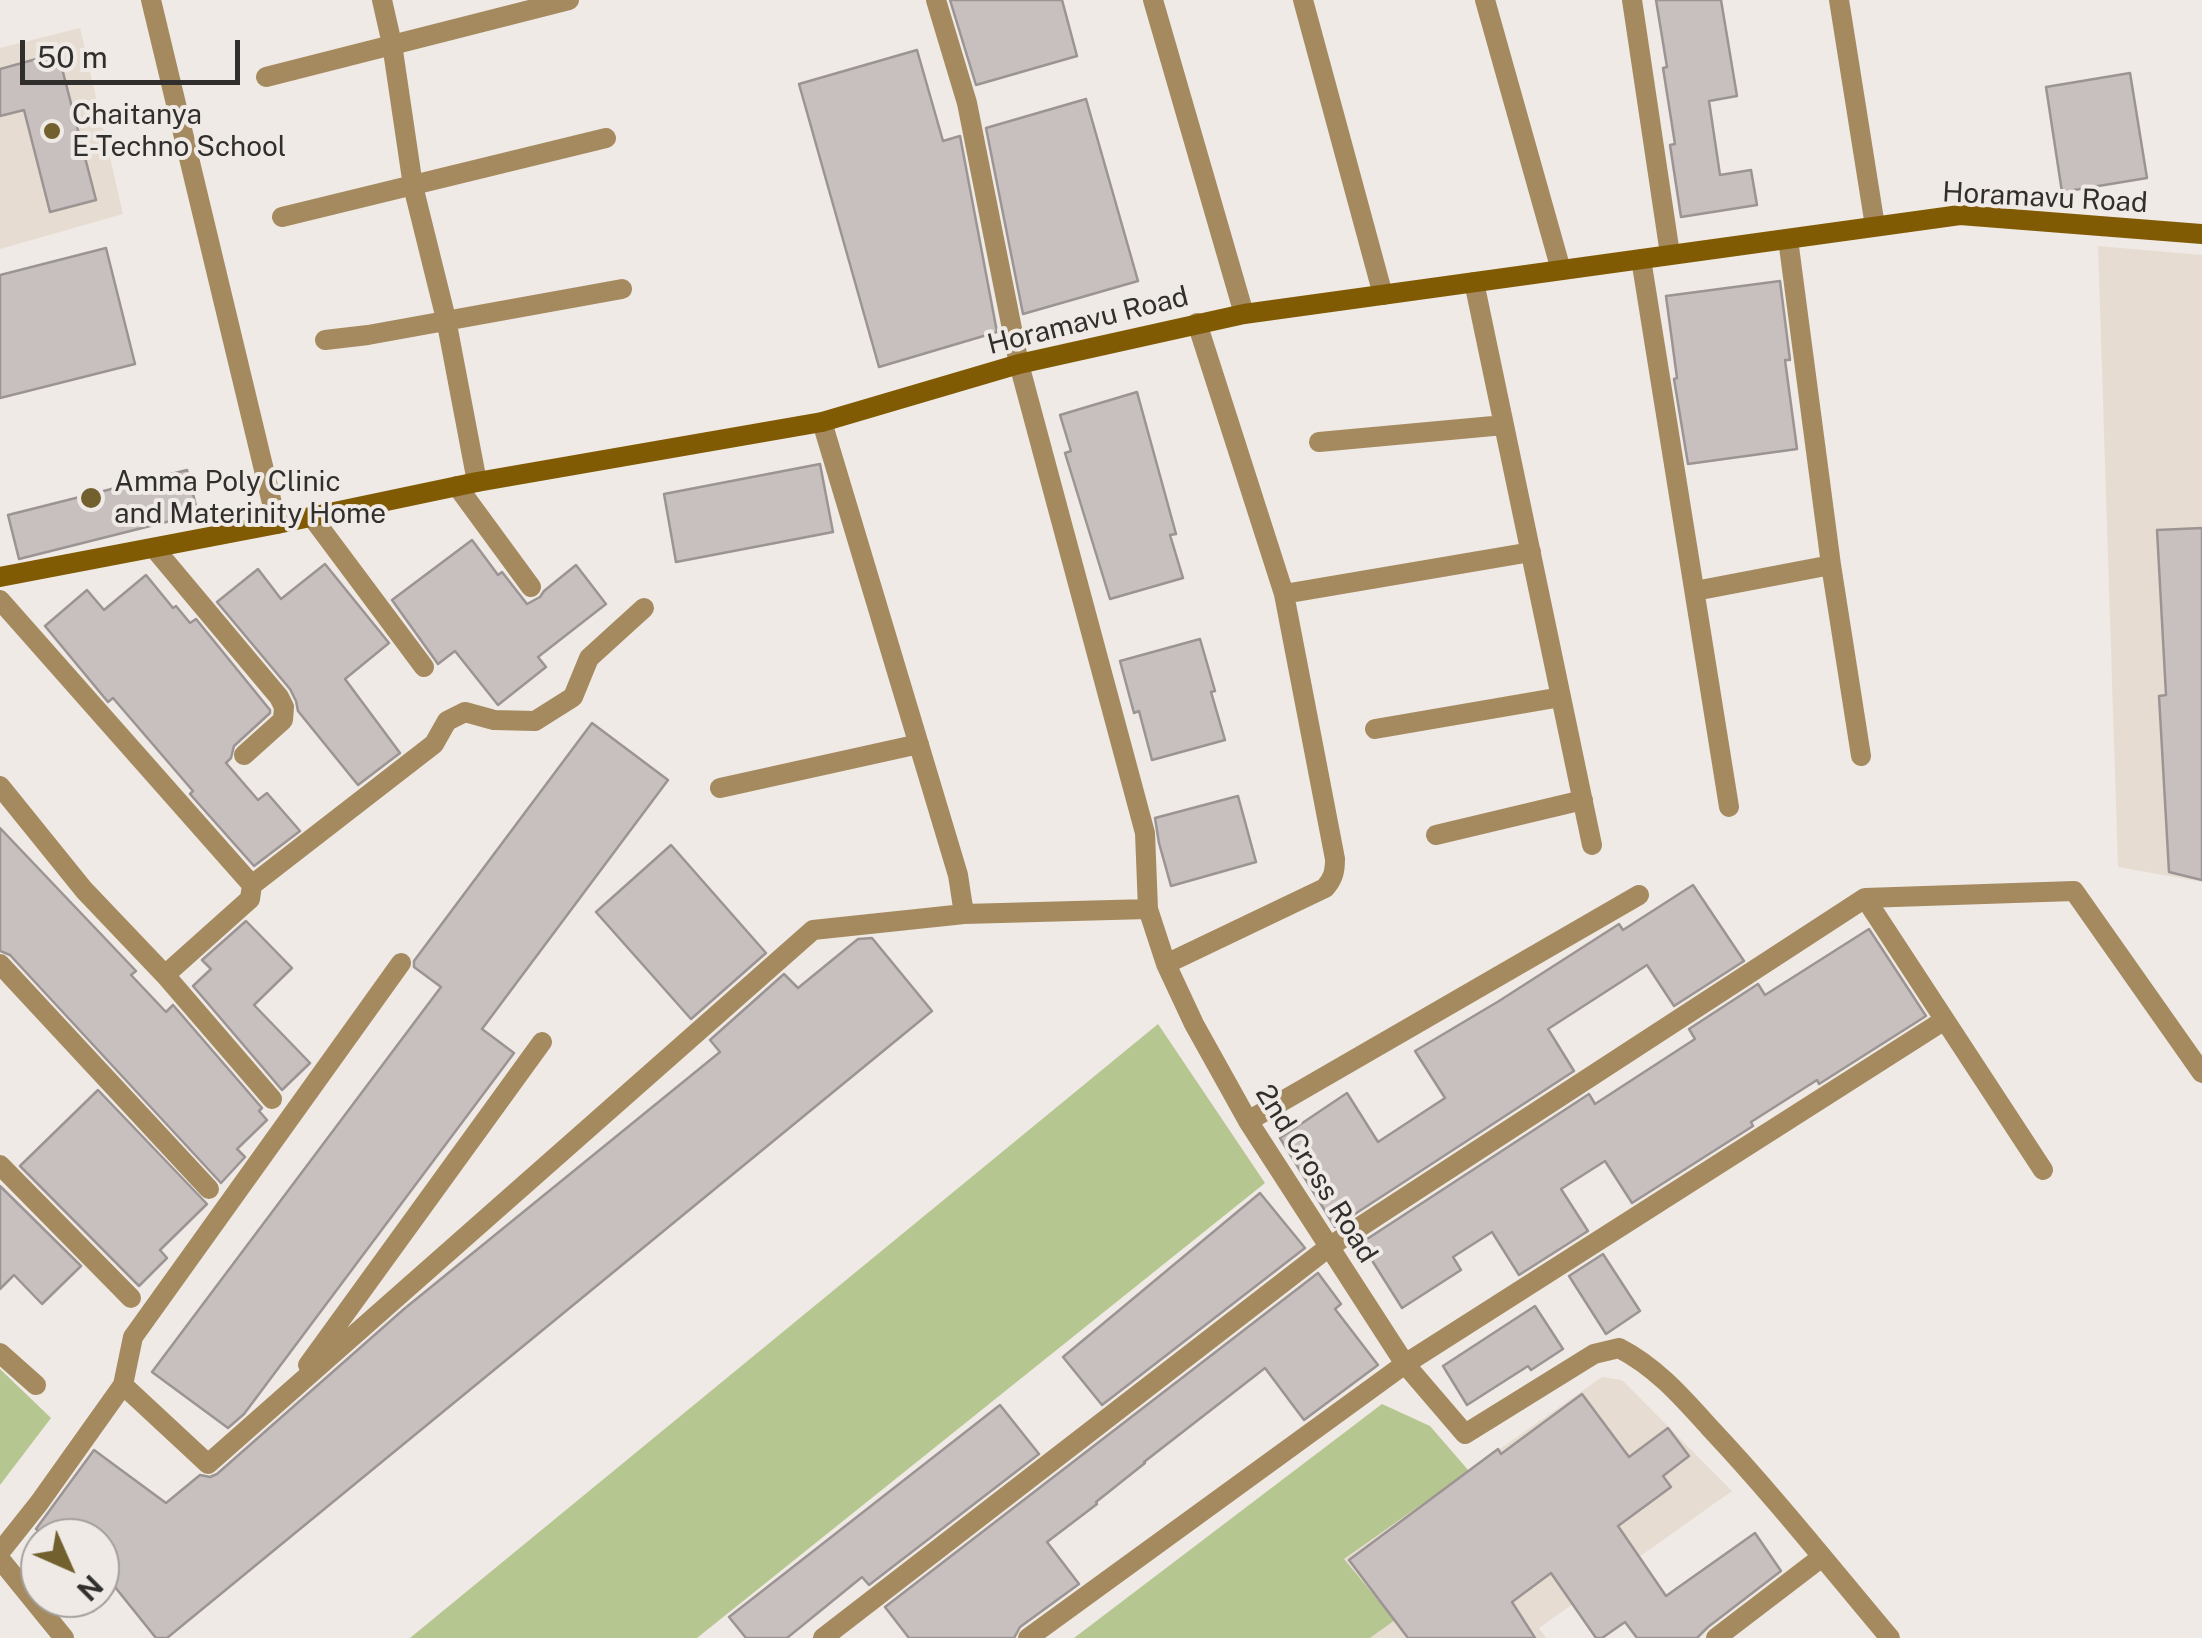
<!DOCTYPE html>
<style>
body{margin:0}
#map{position:relative;width:2202px;height:1638px;overflow:hidden;background:#efeae5;font-family:"Public Sans",sans-serif}
canvas{display:block}
.north{position:absolute;left:20px;top:1518px;width:100px;height:100px;box-sizing:border-box;background:#efeae5;border:2px solid #a39f9b;border-radius:50%;rotate:135deg;font-size:28px;font-weight:700;line-height:40px;text-align:center;color:#312f2d}
.north::after{content:'';display:block;margin:auto;width:35px;height:45px;background:#72602e;clip-path:polygon(50% 0,100% 100%,50% 72%,0 100%)}
.scale{position:absolute;left:20px;top:40px;width:220px;height:45px;box-sizing:border-box;border:5px solid #312f2d;border-top:0;padding-left:12px;font-size:30px;line-height:35px;white-space:nowrap;color:#312f2d;-webkit-text-stroke:8px #efeae5;paint-order:stroke}
</style>
<div id="map">
<canvas width="2202" height="1638"></canvas>
<div class="north">N</div>
<div class="scale">50 m</div>
</div>
<script>
const context = document.querySelector('canvas').getContext('2d');
context.lineJoin = 'round';
function fillPath(path, color) {
  context.fillStyle = color;
  context.fill(path, 'evenodd');
}
function trace(path, color, width, dash) {
  context.strokeStyle = color;
  context.lineWidth = width;
  context.lineCap = dash ? 'butt' : 'round';
  context.setLineDash(dash || []);
  context.stroke(path);
}
function label(font, color, halo, rows, align = 'center') {
  context.font = font + ' "Public Sans",sans-serif';
  context.lineWidth = 8;
  context.setLineDash([]);
  context.textBaseline = 'middle';
  context.strokeStyle = halo;
  context.fillStyle = color;
  for (const [text, x, y, turn = 0] of rows) {
    context.save();
    context.translate(x, y);
    context.rotate((+turn || 0) * Math.PI / 180);
    context.textAlign = isNaN(turn) ? turn : align;
    if (halo) context.strokeText(text, 0, 0);
    context.fillText(text, 0, 0);
    context.restore();
  }
}
const built = new Path2D(`
 M 80,28 L 123,214 L 0,249 L 0,48 Z
 M 2098,246 L 2202,255 L 2202,882 L 2118,867 Z
 M 1602,1377 L 1622,1380 L 1732,1491 L 1539,1628 L 1546,1638 L 1370,1638 L 1395,1619 L 1344,1559 Z`);
const green = new Path2D(`
 M 1158,1024 L 1265,1183 L 697,1638 L 410,1638 Z
 M 0,1369 L 51,1418 L 0,1485 Z
 M 1382,1404 L 1430,1426 L 1469,1471 L 1344,1559 L 1395,1620 L 1370,1638 L 1074,1638 Z`);
const building = new Path2D(`
 M 950,0 L 1062,0 L 1077,56 L 976,85 Z
 M 1656,0 L 1721,0 L 1737,96 L 1709,101 L 1720,175 L 1751,170 L 1757,205 L 1681,217 L 1670,145 L 1675,144 L 1663,68 L 1667,67 Z
 M 917,50 L 943,141 L 960,136 L 997,332 L 879,367 L 799,84 Z
 M 58,53 L 96,200 L 50,212 L 24,110 L 0,116 L 0,69 Z
 M 2130,73 L 2147,178 L 2062,192 L 2046,87 Z
 M 1086,99 L 1138,281 L 1023,314 L 986,128 Z
 M 106,248 L 135,364 L 0,398 L 0,275 Z
 M 1780,281 L 1790,360 L 1785,360 L 1797,449 L 1688,464 L 1674,379 L 1677,378 L 1666,296 Z
 M 1137,392 L 1176,534 L 1170,535 L 1183,578 L 1110,599 L 1065,453 L 1071,451 L 1060,415 Z
 M 820,464 L 833,532 L 676,562 L 664,494 Z
 M 187,470 L 198,514 L 19,559 L 8,515 Z
 M 2202,528 L 2202,880 L 2169,872 L 2159,696 L 2166,695 L 2157,530 Z
 M 472,540 L 498,575 L 502,572 L 527,604 L 540,597 L 544,591 L 576,565 L 606,604 L 538,657 L 546,667 L 498,705 L 455,651 L 438,664 L 392,600 Z
 M 325,564 L 389,643 L 345,679 L 400,753 L 358,785 L 298,711 L 296,701 L 290,689 L 217,602 L 258,569 L 281,599 Z
 M 146,575 L 173,608 L 176,606 L 190,623 L 196,619 L 270,710 L 270,713 L 234,746 L 231,758 L 226,763 L 258,800 L 267,793 L 300,831 L 254,866 L 190,794 L 193,791 L 113,698 L 108,702 L 45,626 L 87,590 L 104,610 Z
 M 1200,639 L 1215,691 L 1211,692 L 1225,740 L 1152,760 L 1139,711 L 1134,713 L 1120,661 Z
 M 592,723 L 668,780 L 482,1029 L 514,1053 L 244,1414 L 228,1428 L 152,1372 L 441,987 L 414,967 L 414,961 Z
 M 1238,796 L 1256,862 L 1171,886 L 1159,843 L 1155,818 Z
 M 0,828 L 136,971 L 131,975 L 166,1012 L 173,1005 L 262,1108 L 259,1111 L 267,1120 L 237,1149 L 245,1157 L 221,1183 L 10,955 L 0,951 Z
 M 671,845 L 766,953 L 691,1019 L 596,912 Z
 M 1693,885 L 1744,961 L 1674,1006 L 1647,965 L 1596,998 L 1548,1029 L 1574,1071 L 1335,1227 L 1280,1138 L 1347,1093 L 1378,1142 L 1445,1098 L 1415,1051 L 1499,1001 L 1619,924 L 1623,930 Z
 M 246,921 L 292,968 L 254,1005 L 310,1063 L 282,1090 L 193,986 L 211,969 L 202,960 Z
 M 1869,929 L 1926,1016 L 1819,1084 L 1817,1080 L 1751,1122 L 1753,1126 L 1632,1203 L 1605,1161 L 1561,1189 L 1588,1231 L 1519,1275 L 1492,1232 L 1453,1257 L 1461,1270 L 1402,1308 L 1361,1243 L 1589,1094 L 1595,1104 L 1695,1039 L 1689,1029 L 1758,984 L 1765,995 Z
 M 872,938 L 932,1011 L 167,1638 L 156,1638 L 115,1587 L 100,1576 L 100,1538 L 48,1538 L 36,1529 L 94,1450 L 166,1503 L 200,1475 L 210,1477 L 217,1474 L 404,1309 L 720,1052 L 710,1040 L 784,974 L 798,988 L 858,939 Z
 M 98,1090 L 207,1204 L 160,1250 L 167,1258 L 139,1286 L 20,1166 Z
 M 0,1186 L 81,1266 L 42,1304 L 14,1275 L 0,1289 Z
 M 1260,1193 L 1305,1248 L 1102,1405 L 1063,1357 Z
 M 1603,1254 L 1640,1311 L 1606,1334 L 1569,1276 Z
 M 1318,1273 L 1341,1304 L 1335,1309 L 1378,1365 L 1304,1420 L 1265,1368 L 1144,1462 L 1145,1463 L 1096,1502 L 1097,1504 L 1047,1542 L 1079,1584 L 1020,1627 L 1014,1638 L 909,1638 L 885,1607 Z
 M 1535,1306 L 1563,1349 L 1531,1370 L 1528,1366 L 1467,1405 L 1443,1366 Z
 M 1582,1394 L 1629,1457 L 1668,1428 L 1689,1456 L 1663,1476 L 1671,1487 L 1618,1526 L 1666,1596 L 1755,1533 L 1781,1571 L 1708,1627 L 1697,1638 L 1637,1638 L 1625,1622 L 1602,1638 L 1596,1638 L 1551,1573 L 1512,1602 L 1535,1638 L 1408,1638 L 1349,1560 L 1498,1449 L 1501,1454 Z
 M 1000,1405 L 1039,1454 L 869,1585 L 862,1577 L 787,1638 L 746,1638 L 729,1617 Z`);
const street = new Path2D(`
 M 151,0 L 277,524
 M 382,0 L 392,44 L 413,186 L 446,319 L 477,482
 M 936,0 L 967,103 L 1019,364 L 1145,833 L 1148,909 L 1166,964 L 1194,1024 L 1248,1121 L 1405,1364 L 1465,1434 L 1594,1354 L 1619,1348 C 1656,1367 1682,1397 1710,1428 C 1773,1495 1831,1568 1890,1638
 M 1153,0 L 1244,314
 M 1303,0 L 1383,295
 M 1485,0 L 1561,270
 M 1632,0 L 1670,254
 M 1839,0 L 1875,226
 M 266,77 L 569,0
 M 282,217 L 606,138
 M 1788,239 L 1831,565 L 1861,756
 M 1641,259 L 1729,807
 M 1474,282 L 1592,845
 M 325,340 L 368,335 L 622,289
 M 1319,442 L 1504,425
 M 457,486 L 531,587
 M 312,517 L 424,667
 M 154,548 L 279,697 L 284,707 L 283,720 L 244,755
 M 1695,591 L 1831,565
 M 1284,594 L 1531,552
 M 0,600 L 252,885 L 250,899 L 165,975
 M 1375,729 L 1561,697
 M 0,786 L 84,890 L 165,975 L 272,1099
 M 720,788 L 919,744
 M 1436,835 L 1583,800
 M 252,885 L 434,744 L 447,721 L 465,712 L 494,720 L 535,721 L 573,697 L 589,658 L 644,608
 M 1865,898 L 2043,1170
 M 964,914 L 1148,909
 M 0,964 L 209,1189
 M 1166,964 L 1325,888 C 1333,879 1335,872 1335,859 L 1284,594 L 1197,323
 M 1248,1121 L 1639,895
 M 0,1165 L 131,1298
 M 0,1353 L 36,1385
 M 308,1365 L 542,1042
 M 123,1385 L 133,1337 L 401,963
 M 0,1552 L 39,1503 L 123,1385 L 208,1464 L 813,930 L 964,914 L 958,875 L 822,422
 M 0,1559 L 64,1638
 M 823,1638 L 1329,1247 L 1865,898 L 2074,891 L 2202,1073
 M 1028,1638 L 1405,1364 L 1943,1021
 M 1716,1638 L 1822,1557`);
const secondary = new Path2D(`
 M 0,577 L 277,524 L 477,482 L 822,422 L 1019,364 L 1244,314 L 1960,215 L 2202,234`);
const markers = [
 [52,131,10,"#72602e"],
 [91,498,12,"#72602e"]
];
const poiNames = [
 ["Chaitanya",72,115],
 ["E-Techno School",72,147],
 ["Amma Poly Clinic",114,482],
 ["and Materinity Home",114,514]
];
const streetNames = [
 ["Horamavu Road",2045,198,3],
 ["Horamavu Road",1088,321,-14],
 ["2nd Cross Road",1316,1174,58]
];
fillPath(built, '#e7dcd1');
fillPath(green, '#b6c690');
fillPath(building, '#c8c0bf');
trace(building, '#9b9493', 2.5);
trace(street, '#a58a5f', 20);
trace(secondary, '#815b03', 20);
for (const [x, y, r, color] of markers) {
  const dot = new Path2D();
  dot.arc(x, y, r, 0, 2 * Math.PI);
  context.fillStyle = color;
  context.fill(dot);
  trace(dot, '#efeae5', 4);
}
label('28px', '#312f2d', '#efeae5', poiNames, 'left');
label('28px', '#312f2d', '#efeae5', streetNames);
</script>
